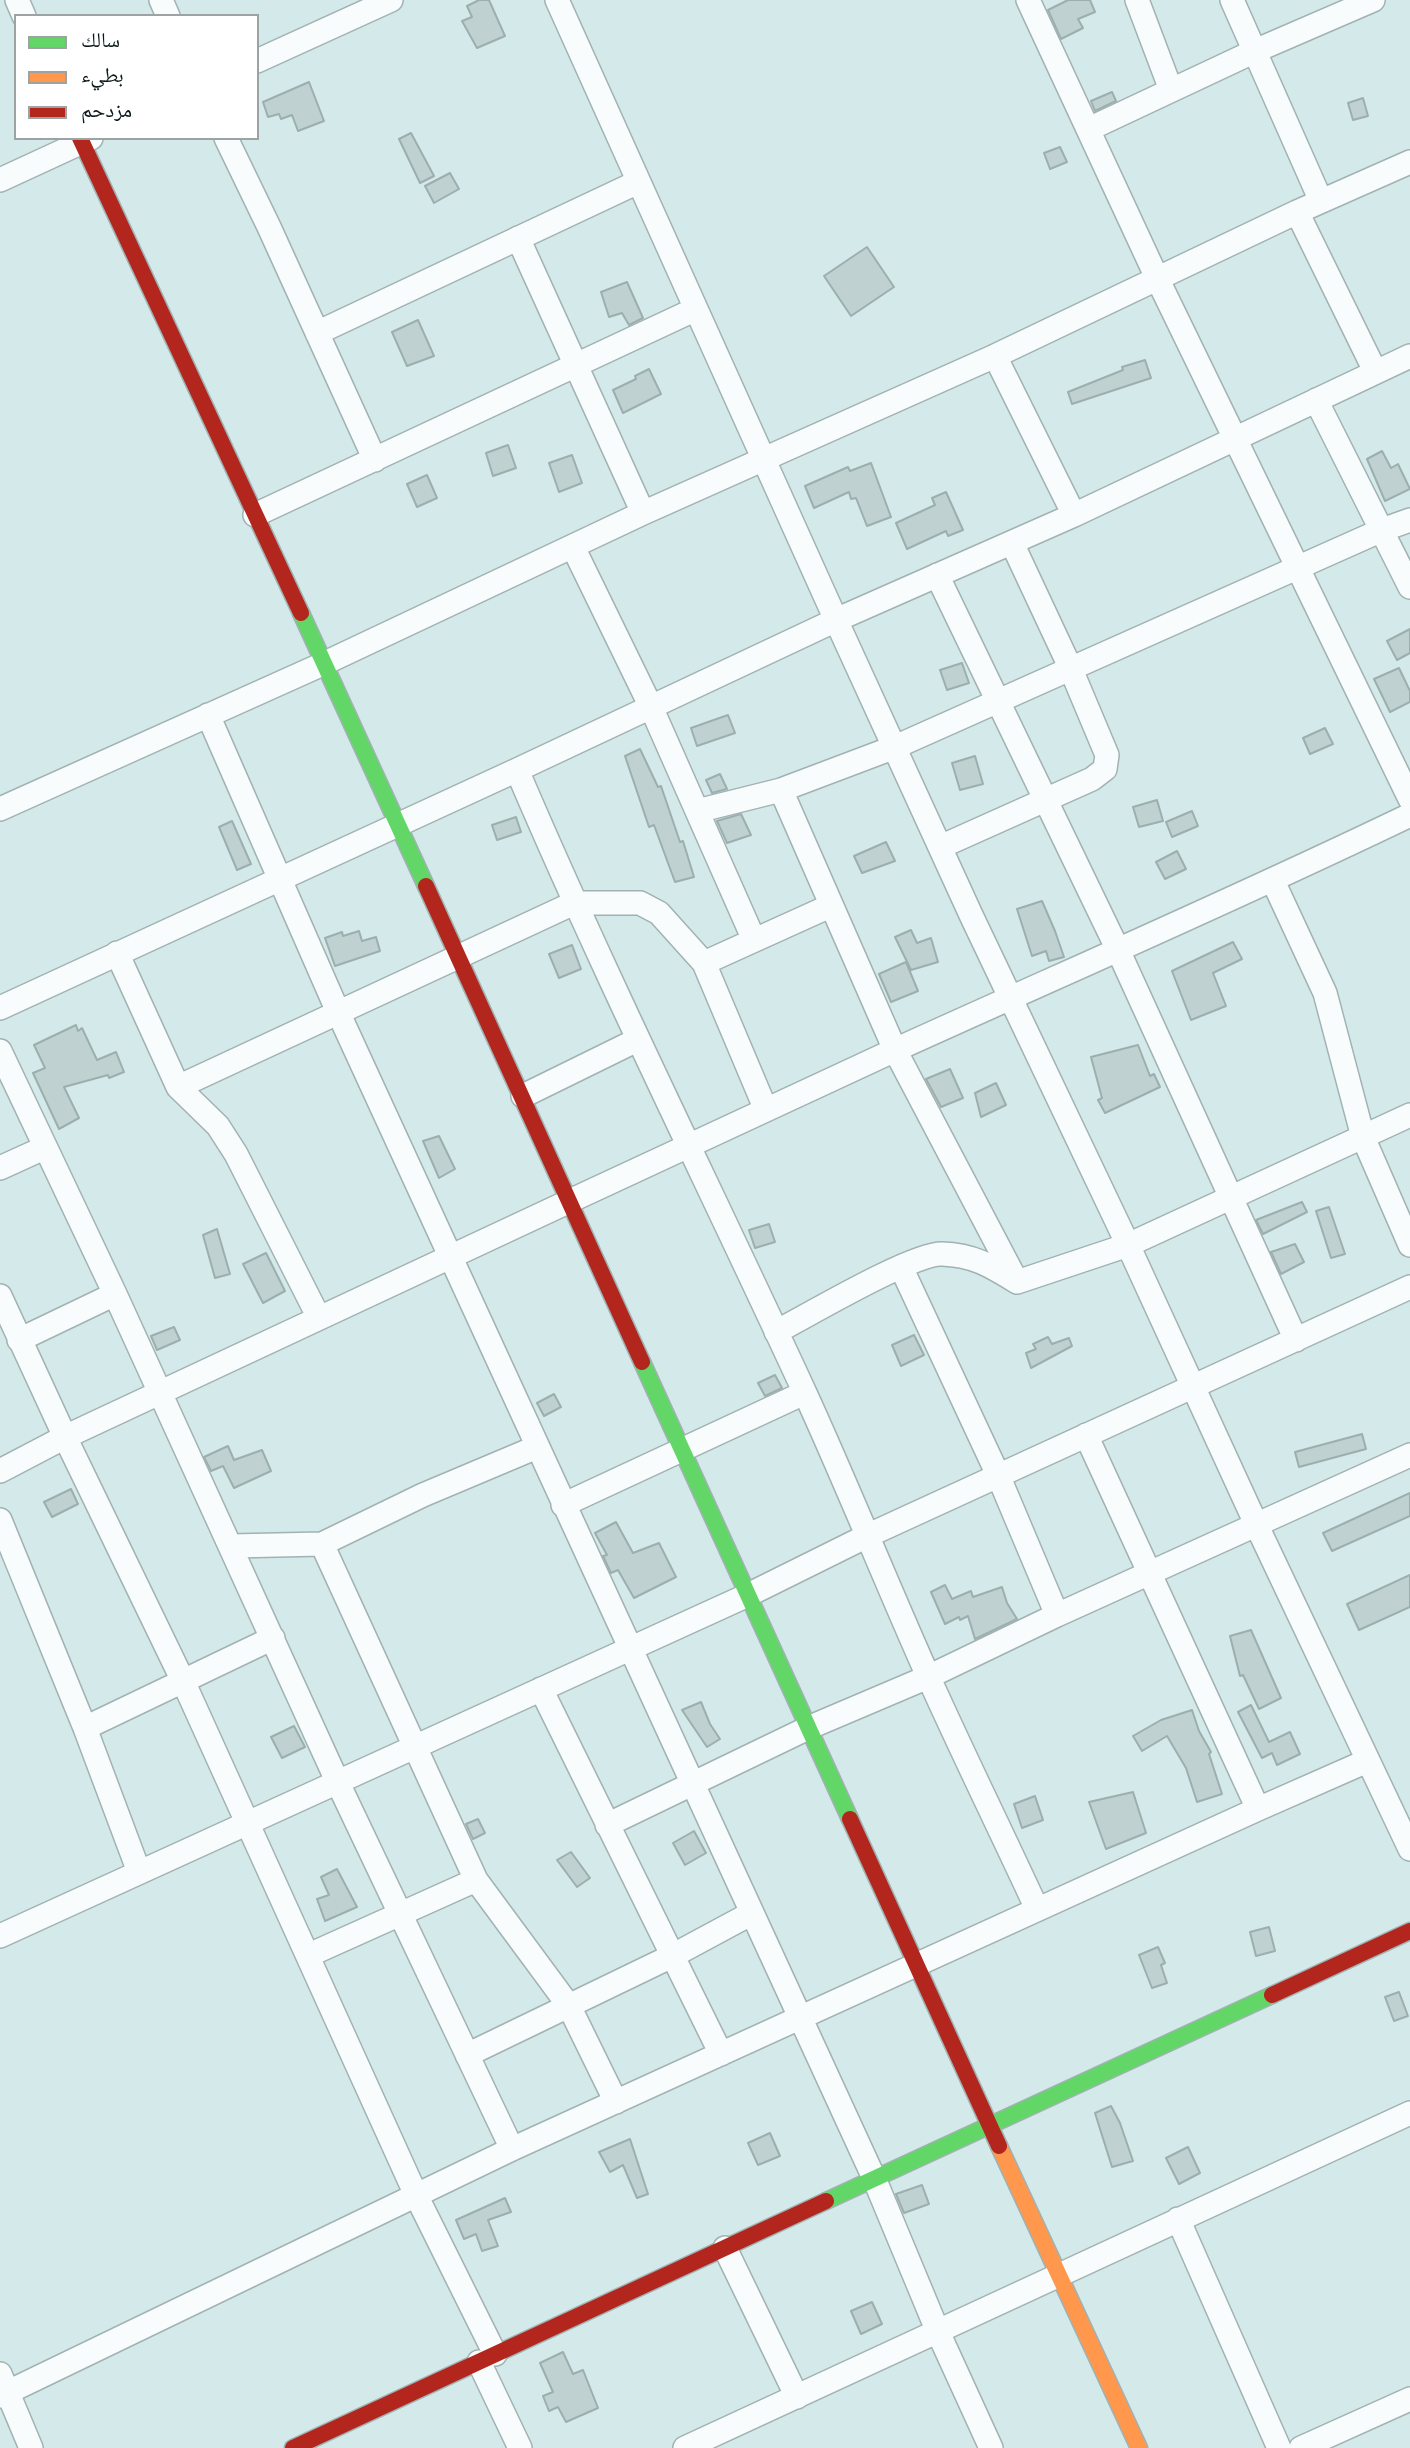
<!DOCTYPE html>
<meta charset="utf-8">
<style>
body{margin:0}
#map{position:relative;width:1410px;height:2448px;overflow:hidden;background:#d4eaea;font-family:Signika,"Noto Naskh Arabic",sans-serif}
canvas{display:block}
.legend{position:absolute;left:14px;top:14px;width:245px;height:126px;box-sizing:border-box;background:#fff;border:2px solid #9da3a3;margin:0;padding:9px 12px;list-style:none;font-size:21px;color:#0b191a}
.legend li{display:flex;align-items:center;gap:14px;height:35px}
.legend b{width:35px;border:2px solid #9da3a3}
</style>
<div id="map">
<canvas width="1410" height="2448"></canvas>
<ul class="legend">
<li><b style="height:9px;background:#63d668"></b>سالك</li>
<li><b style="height:9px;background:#ff974d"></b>بطيء</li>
<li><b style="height:9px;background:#b3261e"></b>مزدحم</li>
</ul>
</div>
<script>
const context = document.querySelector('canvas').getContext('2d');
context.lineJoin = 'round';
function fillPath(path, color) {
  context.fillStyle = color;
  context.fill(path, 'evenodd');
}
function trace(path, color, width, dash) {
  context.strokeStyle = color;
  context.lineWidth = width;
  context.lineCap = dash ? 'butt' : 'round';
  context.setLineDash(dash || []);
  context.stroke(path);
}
const building = new Path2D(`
 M 479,0 L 489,0 L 505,36 L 477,48 L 462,21 L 472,17 L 467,6 Z
 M 1068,0 L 1090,0 L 1095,12 L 1078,19 L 1083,28 L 1061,39 L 1048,10 Z
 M 309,82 L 324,121 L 298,131 L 292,115 L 281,119 L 279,114 L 268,117 L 263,102 Z
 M 1112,92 L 1116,101 L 1095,111 L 1091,101 Z
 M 1363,98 L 1368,116 L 1353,120 L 1348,103 Z
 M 411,133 L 434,176 L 420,183 L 399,139 Z
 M 1060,147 L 1067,162 L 1050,169 L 1044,153 Z
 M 450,173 L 459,189 L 434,203 L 425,186 Z
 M 867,247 L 894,287 L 851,316 L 824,276 Z
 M 627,282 L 643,318 L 629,325 L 622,313 L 609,317 L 601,292 Z
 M 418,320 L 434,356 L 407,366 L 392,332 Z
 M 1145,360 L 1151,378 L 1072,404 L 1068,392 L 1123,370 L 1122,367 Z
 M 649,369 L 661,394 L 623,413 L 613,390 L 636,379 L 635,376 Z
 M 508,445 L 516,468 L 493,476 L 486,453 Z
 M 1382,451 L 1391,468 L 1398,464 L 1410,489 L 1385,501 L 1367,459 Z
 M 572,455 L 582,483 L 559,492 L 549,463 Z
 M 871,463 L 891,517 L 867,526 L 856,498 L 851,499 L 849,492 L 814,508 L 805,486 L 848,467 L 850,471 Z
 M 427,475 L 437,498 L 417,507 L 407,484 Z
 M 946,492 L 963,530 L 948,536 L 946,531 L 907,549 L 896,523 L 935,505 L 932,498 Z
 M 1410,629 L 1410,653 L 1397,660 L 1387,641 Z
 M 962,663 L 969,683 L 947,690 L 940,670 Z
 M 1399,668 L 1410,691 L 1410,702 L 1390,712 L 1374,679 Z
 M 728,715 L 735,733 L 697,746 L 691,728 Z
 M 1325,728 L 1333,744 L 1310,754 L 1303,738 Z
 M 640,749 L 658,787 L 661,786 L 680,842 L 683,841 L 694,877 L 675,882 L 654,825 L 649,827 L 625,756 Z
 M 975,756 L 983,784 L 960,790 L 952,763 Z
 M 720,774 L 727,789 L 712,793 L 706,780 Z
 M 1157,800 L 1163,821 L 1139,827 L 1133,807 Z
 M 1192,811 L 1198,826 L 1172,837 L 1166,822 Z
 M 741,814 L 751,835 L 727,843 L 717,821 Z
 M 516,817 L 521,832 L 497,840 L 492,825 Z
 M 232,821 L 251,864 L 237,870 L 219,827 Z
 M 886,842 L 895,861 L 862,873 L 854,856 Z
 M 1177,851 L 1186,869 L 1165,879 L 1156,862 Z
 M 1042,901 L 1055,931 L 1064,957 L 1049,961 L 1046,951 L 1032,956 L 1017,909 Z
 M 911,930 L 917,943 L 931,938 L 938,962 L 911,970 L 895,937 Z
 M 359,931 L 362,941 L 376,937 L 380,951 L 335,966 L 325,938 L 342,932 L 343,936 Z
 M 1233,942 L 1242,959 L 1213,973 L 1226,1006 L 1191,1020 L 1172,971 Z
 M 572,945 L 581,969 L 559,978 L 549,954 Z
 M 906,962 L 918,991 L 891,1002 L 879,974 Z
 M 76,1025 L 78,1031 L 82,1028 L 97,1060 L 116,1052 L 124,1072 L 109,1078 L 108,1075 L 64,1087 L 79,1118 L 59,1129 L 33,1073 L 45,1068 L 34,1045 Z
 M 1138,1045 L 1150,1076 L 1154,1074 L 1160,1087 L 1105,1113 L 1098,1100 L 1102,1098 L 1091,1057 Z
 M 950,1069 L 963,1098 L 941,1107 L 926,1079 Z
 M 996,1083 L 1006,1105 L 981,1117 L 975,1093 Z
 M 439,1136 L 455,1169 L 439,1178 L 423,1141 Z
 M 1302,1202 L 1307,1212 L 1263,1234 L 1256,1220 Z
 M 1329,1207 L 1345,1254 L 1331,1258 L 1316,1211 Z
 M 769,1224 L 775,1242 L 755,1248 L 749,1230 Z
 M 217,1229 L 230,1274 L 215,1278 L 203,1235 Z
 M 1295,1244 L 1304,1262 L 1281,1274 L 1271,1252 Z
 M 266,1253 L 285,1291 L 263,1303 L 243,1264 Z
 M 174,1327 L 180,1340 L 157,1350 L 151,1336 Z
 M 914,1335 L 924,1355 L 901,1366 L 892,1345 Z
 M 1048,1337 L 1052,1344 L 1069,1338 L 1072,1346 L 1031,1368 L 1026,1353 L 1036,1349 L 1033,1344 Z
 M 775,1375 L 782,1388 L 765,1396 L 758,1383 Z
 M 554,1394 L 561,1407 L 544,1416 L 537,1403 Z
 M 1362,1434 L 1366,1449 L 1299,1467 L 1295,1452 Z
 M 228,1446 L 234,1460 L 262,1450 L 271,1471 L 234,1488 L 223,1466 L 211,1471 L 204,1457 Z
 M 71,1489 L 78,1504 L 52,1517 L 44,1502 Z
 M 1410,1493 L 1410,1516 L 1332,1551 L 1323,1533 Z
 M 616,1522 L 633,1553 L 659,1543 L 676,1577 L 634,1598 L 618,1570 L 611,1573 L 603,1556 L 607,1555 L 595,1533 Z
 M 1410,1575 L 1410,1607 L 1359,1630 L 1347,1604 Z
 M 945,1585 L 952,1599 L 971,1591 L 973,1597 L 1002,1587 L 1007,1603 L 1017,1619 L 975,1639 L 968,1616 L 960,1620 L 959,1617 L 945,1624 L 931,1592 Z
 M 1251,1630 L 1281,1698 L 1259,1709 L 1243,1675 L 1240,1676 L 1230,1636 Z
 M 701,1702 L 710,1724 L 720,1739 L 707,1747 L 682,1710 Z
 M 1251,1705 L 1269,1742 L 1290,1732 L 1300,1754 L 1277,1765 L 1272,1753 L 1262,1758 L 1238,1712 Z
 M 1192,1710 L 1199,1731 L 1211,1752 L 1209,1754 L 1222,1794 L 1197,1802 L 1186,1768 L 1167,1736 L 1142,1751 L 1133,1736 L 1161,1720 Z
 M 294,1726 L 305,1747 L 282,1758 L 271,1737 Z
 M 1133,1792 L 1146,1833 L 1106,1849 L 1089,1802 Z
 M 1035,1796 L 1043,1820 L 1022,1828 L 1014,1804 Z
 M 478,1819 L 485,1833 L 473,1839 L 466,1824 Z
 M 694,1831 L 706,1853 L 685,1865 L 673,1843 Z
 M 571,1852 L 590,1878 L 577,1887 L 557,1860 Z
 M 337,1869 L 357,1907 L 325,1921 L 317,1899 L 329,1895 L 321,1877 Z
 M 1269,1927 L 1275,1951 L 1256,1956 L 1250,1932 Z
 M 1158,1947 L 1165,1963 L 1161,1965 L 1167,1983 L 1152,1988 L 1139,1955 Z
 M 1399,1992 L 1408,2016 L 1394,2021 L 1385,1997 Z
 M 1111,2106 L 1120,2123 L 1133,2161 L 1112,2167 L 1095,2113 Z
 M 770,2133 L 780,2156 L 758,2165 L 748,2143 Z
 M 630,2139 L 648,2194 L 637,2198 L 623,2165 L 610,2172 L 599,2152 Z
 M 1188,2147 L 1200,2173 L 1179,2184 L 1166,2158 Z
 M 922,2185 L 929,2204 L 904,2213 L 896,2194 Z
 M 505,2198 L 511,2212 L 488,2220 L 498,2246 L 482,2251 L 476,2234 L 464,2239 L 456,2220 Z
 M 872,2302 L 882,2324 L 861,2334 L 851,2311 Z
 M 563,2352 L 573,2374 L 583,2370 L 598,2408 L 566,2422 L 558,2407 L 549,2411 L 543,2396 L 553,2392 L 540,2363 Z`);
const street = new Path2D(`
 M 17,0 L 24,16
 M 161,0 L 168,16
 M 557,0 L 836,620 L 971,915 L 1128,1245 L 1257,1526 L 1410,1849
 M 1028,0 L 1157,278 L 1410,799
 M 1137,0 L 1171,90
 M 1232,0 L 1321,201
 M 257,61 L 391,0
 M 1089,129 L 1255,51 L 1373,0
 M 226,138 L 269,227 L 375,460
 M 0,180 L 91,138
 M 1297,212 L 1375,371
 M 518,238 L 643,513
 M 317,333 L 638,182
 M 995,356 L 1074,515
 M 1316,400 L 1410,587
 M 255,515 L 696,309
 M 573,547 L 651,707 L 754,940
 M 937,575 L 1118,950 L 1296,1340
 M 208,715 L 338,1012 L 874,2178 L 938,2332 L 991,2448
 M 517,770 C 607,981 709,1185 805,1393 C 848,1487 886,1582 928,1676 C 963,1754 1001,1831 1037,1909
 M 781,790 L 895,1050 L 1017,1282
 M 0,809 L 325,663 L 643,513 L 995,356 L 1297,212 L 1410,162
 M 697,811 L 781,790 L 895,747 L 1382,530 L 1410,520
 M 940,847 L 1092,779 L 1105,769 L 1107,755 L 1070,667 L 1012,543
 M 1273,881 L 1325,993 L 1363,1137 L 1410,1245
 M 117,953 L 178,1087 L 218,1126 L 236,1154 L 319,1318
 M 704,963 L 830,906
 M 0,1008 L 517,770 L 836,620 L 1074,515 L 1410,356
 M 0,1051 L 115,1294 L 338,1783 L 512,2149
 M 178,1087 L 574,903 L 640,903 L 659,913 L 704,963 L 766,1110
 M 523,1096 L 637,1040
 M 0,1168 L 44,1148
 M 901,1267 L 998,1475 L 1057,1615
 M 0,1296 L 65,1437 L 183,1681 L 416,2195 L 495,2354
 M 776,1332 C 807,1316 913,1253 942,1254 C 974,1255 991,1266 1017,1282 L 1128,1245 L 1410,1115
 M 19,1340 L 115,1294
 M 1086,1435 L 1258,1809
 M 0,1471 L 65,1437 C 341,1308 618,1178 895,1050 C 1067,972 1240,897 1410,815
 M 563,1505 L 804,1393
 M 0,1520 L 85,1728 L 139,1872
 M 322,1544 L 476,1880 L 569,2006 L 616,2102
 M 232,1546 L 322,1544 L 423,1495 L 537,1447
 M 541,1689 L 721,2054
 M 85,1728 L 273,1638
 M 607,1825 L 808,1728 L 928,1677 L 1057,1615 L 1410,1455
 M 0,1936 L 748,1595 L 869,1535 L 1410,1287
 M 309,1955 L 476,1880
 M 467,2055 L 674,1955 L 752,1913
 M 1178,2219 L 1279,2448
 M 725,2248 L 797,2397
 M 479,2362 L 520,2448
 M 0,2374 L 31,2448
 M 0,2396 L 512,2149 L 1258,1809 L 1367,1761
 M 685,2448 L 1410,2113
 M 1301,2448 L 1410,2399`);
const fast = new Path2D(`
 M 301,613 L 426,886
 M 642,1362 L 850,1819
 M 826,2201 L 1272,1995`);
const slow = new Path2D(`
 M 999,2146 L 1139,2448`);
const jam = new Path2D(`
 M 80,138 L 301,613
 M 426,886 L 642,1362
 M 850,1819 L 999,2146
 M 1272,1995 L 1410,1931
 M 293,2448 L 826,2201`);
fillPath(building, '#c0d1d1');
trace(building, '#9daeae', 2);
trace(street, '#a1b2b3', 26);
trace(fast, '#a1b2b3', 19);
trace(slow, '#a1b2b3', 19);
trace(jam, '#a1b2b3', 19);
trace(street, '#f9fcfc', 23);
trace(fast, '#63d668', 16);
trace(slow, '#ff974d', 16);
trace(jam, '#b3261e', 16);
</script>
